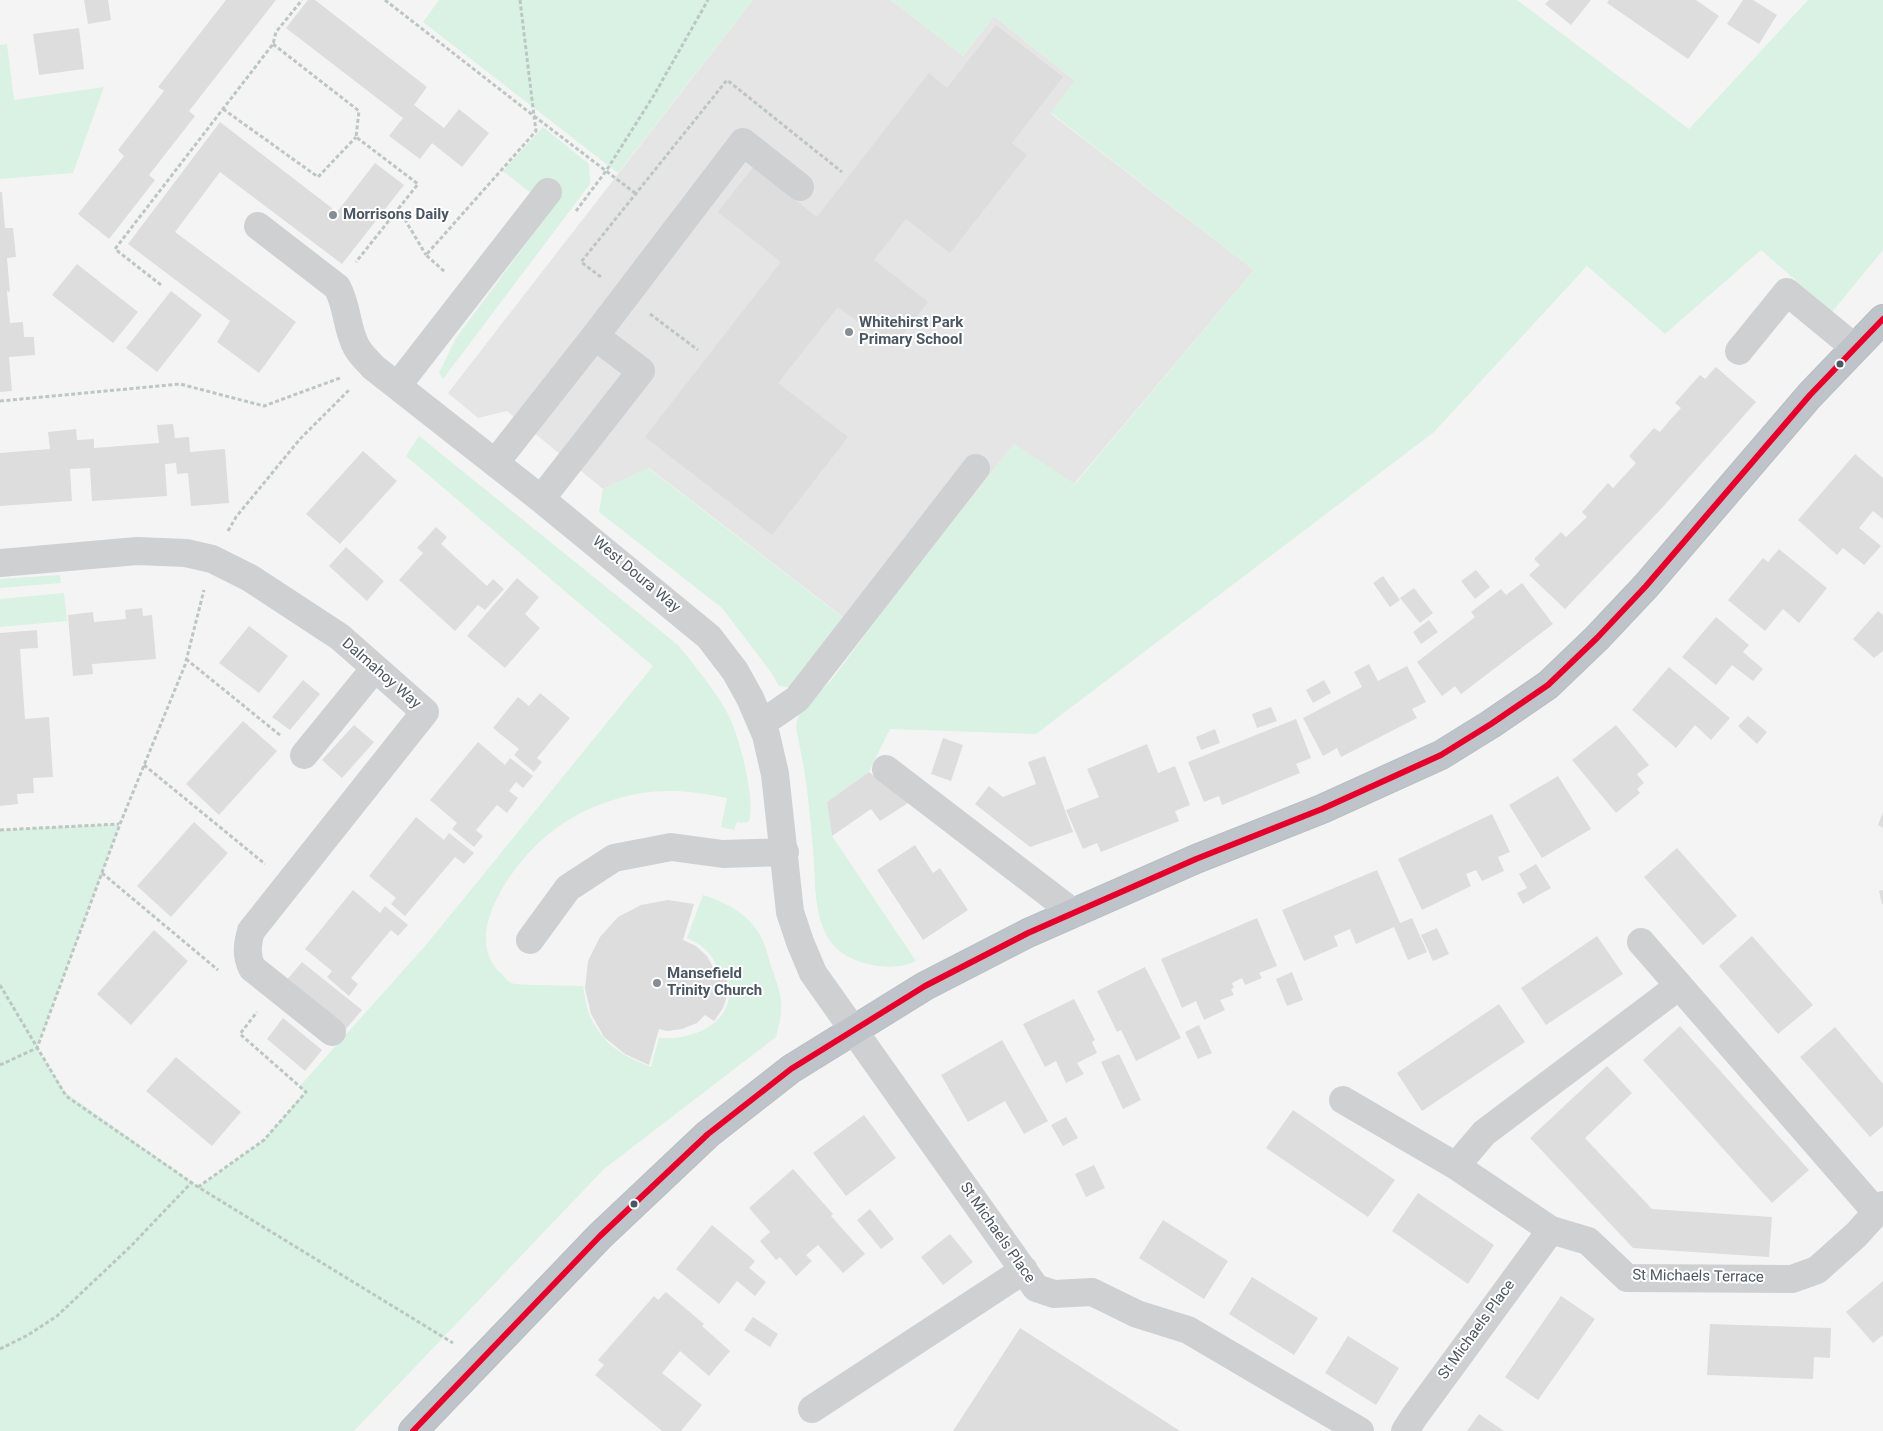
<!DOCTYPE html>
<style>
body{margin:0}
canvas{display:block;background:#f4f4f4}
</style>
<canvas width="1883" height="1431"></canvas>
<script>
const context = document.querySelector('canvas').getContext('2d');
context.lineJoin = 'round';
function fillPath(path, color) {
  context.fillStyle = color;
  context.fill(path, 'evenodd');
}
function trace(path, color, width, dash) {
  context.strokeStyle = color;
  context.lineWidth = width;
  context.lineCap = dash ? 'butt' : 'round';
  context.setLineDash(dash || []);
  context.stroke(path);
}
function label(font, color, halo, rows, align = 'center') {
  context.font = font + ' Roboto,sans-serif';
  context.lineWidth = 4;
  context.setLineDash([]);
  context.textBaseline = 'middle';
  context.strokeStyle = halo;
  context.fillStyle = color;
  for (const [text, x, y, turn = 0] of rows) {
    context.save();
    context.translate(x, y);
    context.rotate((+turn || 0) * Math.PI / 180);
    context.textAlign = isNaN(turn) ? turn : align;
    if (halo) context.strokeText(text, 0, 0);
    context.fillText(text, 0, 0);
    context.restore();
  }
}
const education = new Path2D(`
 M 753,0 L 891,0 L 963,56 L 994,16 L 1075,81 L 1051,114 L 1254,270 L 1074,484 L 1014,444 L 865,634 L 649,468 L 603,489 L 507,411 L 478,418 L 448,393 Z`);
const green = new Path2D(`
 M 439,0 L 753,0 L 618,173 L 423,22 Z
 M 891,0 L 1517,0 L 1689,129 L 1808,0 L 1883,0 L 1883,250 L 1832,312 L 1761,250 L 1665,334 L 1587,266 L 1434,432 L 1036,734 L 890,729 L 869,772 L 827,802 L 832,836 L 916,961 C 894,973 852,965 835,947 C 812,922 816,881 813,849 C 810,815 807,781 800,748 C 799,740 795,729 797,721 C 802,704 822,692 833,678 C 891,598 953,522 1014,444 L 1075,484 L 1254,270 L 1051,113 L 1075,81 L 994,16 L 963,56 Z
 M 7,44 L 14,100 L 104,87 L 73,173 L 0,179 L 0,45 Z
 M 543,127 L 589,164 L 590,184 L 443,379 L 439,373 L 456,338 L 559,199 L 528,191 L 503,171 Z
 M 419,436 L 678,645 C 696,667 714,689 728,714 C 739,736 756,798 749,822 L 741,823 L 737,822 L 734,830 L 721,827 L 727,798 C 683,789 650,787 607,802 C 589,808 569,818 554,830 C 518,856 456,936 503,975 C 505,978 508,981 511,983 C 518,986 572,985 583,986 C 585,995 586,1008 590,1016 C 604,1046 622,1055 651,1067 L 659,1038 C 682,1040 713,1032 725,1010 C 731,999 729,986 729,975 L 719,975 C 715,956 705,946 687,938 L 703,895 C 725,902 750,914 761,937 C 766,946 768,956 771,966 C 782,996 785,1005 776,1037 L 604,1169 L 354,1431 L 0,1431 L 0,830 L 120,824 L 37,1048 L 66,1093 L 199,1187 L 264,1140 L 305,1092 L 299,1087 L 426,945 L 653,666 L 406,456 Z
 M 648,468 L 846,620 L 793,688 L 779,686 L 771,672 L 722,608 L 599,512 L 603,489 Z
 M 60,575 L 61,583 L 0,588 L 0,579 Z
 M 64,593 L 67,621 L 0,627 L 0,599 Z`);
const building = new Path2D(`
 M 84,0 L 108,0 L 111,20 L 88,24 Z
 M 226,0 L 276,0 L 189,111 L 195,116 L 149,175 L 155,180 L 109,239 L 78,214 L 124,156 L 118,150 L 164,91 L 158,87 Z
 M 308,0 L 315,0 L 427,87 L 414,105 L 444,128 L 459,109 L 489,133 L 462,167 L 432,143 L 420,159 L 389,136 L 403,118 L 286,28 Z
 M 1549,0 L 1591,0 L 1571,25 L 1545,4 Z
 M 1609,0 L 1696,0 L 1719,16 L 1688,59 L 1607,3 Z
 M 1743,0 L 1753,0 L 1777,15 L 1759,44 L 1727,24 Z
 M 996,25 L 1063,77 L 1012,143 L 1027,155 L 950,253 L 906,219 L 874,260 L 928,302 L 892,348 L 838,307 L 778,383 L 848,437 L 772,535 L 645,437 L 781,262 L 718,212 L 753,167 L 817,217 L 929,73 L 947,88 Z
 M 79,28 L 84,69 L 39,75 L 33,34 Z
 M 220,122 L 337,212 L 375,163 L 404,185 L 342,264 L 220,172 L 175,232 L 296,322 L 259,373 L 217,342 L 230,321 L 128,244 Z
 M 0,192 L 2,192 L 5,228 L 13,228 L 16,257 L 7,258 L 10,292 L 7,291 L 10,323 L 23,322 L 24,337 L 34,337 L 35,355 L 9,357 L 12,391 L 0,392 Z
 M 77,264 L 138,312 L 113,343 L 52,295 Z
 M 171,291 L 202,315 L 157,372 L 126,348 Z
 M 1716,367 L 1756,402 L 1661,509 L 1565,609 L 1529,575 L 1540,565 L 1534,559 L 1561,532 L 1566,537 L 1587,517 L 1582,512 L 1608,483 L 1613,488 L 1636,463 L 1629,456 L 1654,428 L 1660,432 L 1669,421 L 1681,408 L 1675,403 L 1700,375 L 1705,379 Z
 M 173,424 L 175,438 L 189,437 L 190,452 L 225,449 L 229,503 L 191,506 L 188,473 L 177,474 L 176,463 L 165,464 L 167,496 L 92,501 L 90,468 L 70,469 L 72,501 L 0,506 L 0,453 L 50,449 L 48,432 L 76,429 L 77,440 L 94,439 L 94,448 L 159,443 L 157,425 Z
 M 363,451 L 397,481 L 340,544 L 306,514 Z
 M 1855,454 L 1883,478 L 1883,519 L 1873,511 L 1859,528 L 1881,546 L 1864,565 L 1843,548 L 1837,555 L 1798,520 Z
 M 436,527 L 447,537 L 441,544 L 487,586 L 493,579 L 504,589 L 485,610 L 478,605 L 455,631 L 399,580 L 423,553 L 417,548 Z
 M 346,547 L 384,581 L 367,601 L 329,566 Z
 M 1779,549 L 1827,588 L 1799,623 L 1783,609 L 1765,631 L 1728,600 L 1763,558 L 1768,562 Z
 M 1476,570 L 1490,587 L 1475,599 L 1461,581 Z
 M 1383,576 L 1400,600 L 1390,607 L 1373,583 Z
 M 517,578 L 539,597 L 525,614 L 540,628 L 505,668 L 467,636 Z
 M 1522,583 L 1553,624 L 1461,694 L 1455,686 L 1442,696 L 1417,662 L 1475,617 L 1471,612 L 1501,589 L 1506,595 Z
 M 1414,588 L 1433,613 L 1420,623 L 1400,598 Z
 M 142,608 L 143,616 L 152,615 L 156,659 L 92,664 L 93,674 L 73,676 L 68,615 L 93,612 L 94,622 L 126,619 L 125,610 Z
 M 1878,611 L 1883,615 L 1883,651 L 1874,658 L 1853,639 Z
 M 1716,617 L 1749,645 L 1743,652 L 1763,669 L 1753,681 L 1732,665 L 1716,685 L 1682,657 Z
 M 1429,620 L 1438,632 L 1421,644 L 1413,632 Z
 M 249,626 L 288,656 L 259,693 L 219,663 Z
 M 37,630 L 38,648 L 20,649 L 25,719 L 49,717 L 53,777 L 33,778 L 34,793 L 17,794 L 18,804 L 0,806 L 0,633 Z
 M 1369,664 L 1378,681 L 1407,666 L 1426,702 L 1412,709 L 1417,718 L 1341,757 L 1337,748 L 1323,756 L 1303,718 L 1362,687 L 1354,672 Z
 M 1669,667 L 1730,718 L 1711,740 L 1695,725 L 1676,748 L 1632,710 Z
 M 303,680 L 320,694 L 290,730 L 272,717 Z
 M 1324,680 L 1331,693 L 1313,703 L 1306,690 Z
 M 540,693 L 570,718 L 537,758 L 542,762 L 534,772 L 514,755 L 519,749 L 493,728 L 518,697 L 529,706 Z
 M 1271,707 L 1277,721 L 1257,728 L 1252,714 Z
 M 1748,716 L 1767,732 L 1757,744 L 1738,726 Z
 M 1296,719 L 1311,758 L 1296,764 L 1300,773 L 1222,805 L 1219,796 L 1204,802 L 1188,762 Z
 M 243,721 L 277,751 L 219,815 L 186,784 Z
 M 354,725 L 374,742 L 342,778 L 322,760 Z
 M 1616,725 L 1649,765 L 1637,774 L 1644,783 L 1637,789 L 1640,793 L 1616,813 L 1572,760 Z
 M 1215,729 L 1220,743 L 1201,750 L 1196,737 Z
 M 943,738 L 963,745 L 951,781 L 931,774 Z
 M 478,742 L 505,765 L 510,758 L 533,776 L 523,788 L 516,782 L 509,791 L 518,798 L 507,813 L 497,805 L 476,830 L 483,836 L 474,847 L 452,829 L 457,823 L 430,800 Z
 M 1147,744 L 1158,773 L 1175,766 L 1190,805 L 1175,811 L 1179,821 L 1141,836 L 1101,852 L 1097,843 L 1083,849 L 1066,810 L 1099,797 L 1087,769 Z
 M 1045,756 L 1073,832 L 1030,847 L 975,804 L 989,786 L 1003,797 L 1036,784 L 1028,762 Z
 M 869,772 L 908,803 L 880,821 L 871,809 L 832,836 L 827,802 Z
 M 1558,776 L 1591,829 L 1542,858 L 1509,805 Z
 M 1883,812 L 1883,828 L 1878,825 Z
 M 1492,814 L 1510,852 L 1498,857 L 1504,871 L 1482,881 L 1476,870 L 1466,874 L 1471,886 L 1422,910 L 1398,859 Z
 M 416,817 L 444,840 L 449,833 L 474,853 L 464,864 L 455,857 L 405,916 L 391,904 L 396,898 L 369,876 Z
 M 194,822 L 228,853 L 171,917 L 137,886 Z
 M 915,845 L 933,873 L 940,868 L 968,910 L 923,940 L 877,870 Z
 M 1677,848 L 1737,916 L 1703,945 L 1644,877 Z
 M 1536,864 L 1551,888 L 1523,904 L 1517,893 L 1527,888 L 1519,874 Z
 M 1377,870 L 1400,923 L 1412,918 L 1427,952 L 1408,960 L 1394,927 L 1356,944 L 1350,929 L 1334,936 L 1338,946 L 1304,961 L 1282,910 Z
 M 353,890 L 380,913 L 385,906 L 408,925 L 398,936 L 391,930 L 351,978 L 358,984 L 349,996 L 327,977 L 332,971 L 305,949 Z
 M 1883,890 L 1883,904 L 1882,904 L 1879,891 Z
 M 668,900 L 694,904 L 683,940 L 696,946 L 707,956 L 714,969 L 717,977 L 727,978 L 728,993 L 723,1008 L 714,1021 L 705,1015 L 697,1023 L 682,1029 L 667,1031 L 659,1029 L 649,1065 L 625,1054 L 604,1037 L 591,1014 L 585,988 L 588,961 L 600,937 L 618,917 L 641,905 Z
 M 1257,918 L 1277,966 L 1259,973 L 1262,978 L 1245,985 L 1242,978 L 1232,983 L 1234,988 L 1231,989 L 1234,995 L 1220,1000 L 1225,1010 L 1204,1020 L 1196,1001 L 1182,1008 L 1161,959 Z
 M 1437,928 L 1449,954 L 1433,961 L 1421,935 Z
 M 154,930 L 188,961 L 131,1025 L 97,994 Z
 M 1597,936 L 1623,974 L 1546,1025 L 1521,988 Z
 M 1752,936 L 1813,1005 L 1778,1034 L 1719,966 Z
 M 302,962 L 362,1010 L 345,1030 L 285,982 Z
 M 1145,967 L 1181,1038 L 1136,1061 L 1121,1030 L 1117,1032 L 1097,991 Z
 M 1292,972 L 1303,1000 L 1287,1006 L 1276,979 Z
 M 1074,999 L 1095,1040 L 1092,1042 L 1097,1053 L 1077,1063 L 1084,1074 L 1066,1083 L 1056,1061 L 1045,1067 L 1023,1024 Z
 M 1499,1004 L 1525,1042 L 1422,1111 L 1397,1073 Z
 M 283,1018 L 322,1050 L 305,1071 L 267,1039 Z
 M 1199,1025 L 1212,1053 L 1198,1059 L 1185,1032 Z
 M 1680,1026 L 1809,1170 L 1772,1203 L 1643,1060 Z
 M 1835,1027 L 1883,1084 L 1883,1126 L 1870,1137 L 1800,1057 Z
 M 1002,1040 L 1048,1121 L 1024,1134 L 1005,1101 L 968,1122 L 941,1075 Z
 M 1119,1054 L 1141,1100 L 1123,1109 L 1101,1062 Z
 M 176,1057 L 241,1112 L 212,1146 L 146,1091 Z
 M 1607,1066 L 1632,1093 L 1585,1138 L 1652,1209 L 1772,1217 L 1769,1257 L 1633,1248 L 1530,1138 Z
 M 1293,1110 L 1395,1180 L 1368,1217 L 1266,1148 Z
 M 864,1115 L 896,1158 L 846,1196 L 813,1153 Z
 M 1066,1117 L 1078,1138 L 1063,1146 L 1051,1125 Z
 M 1094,1165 L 1105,1188 L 1086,1197 L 1075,1174 Z
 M 793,1169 L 833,1214 L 831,1216 L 865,1254 L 843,1273 L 818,1245 L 806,1255 L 812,1261 L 796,1276 L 780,1257 L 776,1260 L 760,1241 L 770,1232 L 749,1208 Z
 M 1418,1193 L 1494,1245 L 1468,1284 L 1392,1231 Z
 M 870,1209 L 894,1239 L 881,1249 L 857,1220 Z
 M 1163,1220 L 1228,1261 L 1204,1299 L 1139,1258 Z
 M 712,1225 L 755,1261 L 749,1268 L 766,1282 L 755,1296 L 737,1281 L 719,1304 L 676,1269 Z
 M 950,1234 L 973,1262 L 943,1285 L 921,1257 Z
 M 1252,1277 L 1318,1318 L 1294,1355 L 1229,1314 Z
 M 1883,1281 L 1883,1335 L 1873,1343 L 1846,1312 Z
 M 666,1292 L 704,1324 L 702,1326 L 730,1351 L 709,1376 L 680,1351 L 662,1373 L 702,1405 L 681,1431 L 662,1431 L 595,1375 L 604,1365 L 598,1360 L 654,1296 L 658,1300 Z
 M 1561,1296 L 1595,1319 L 1538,1400 L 1505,1377 Z
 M 753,1317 L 778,1334 L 770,1347 L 744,1330 Z
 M 1710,1324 L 1831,1328 L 1830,1358 L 1814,1357 L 1813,1379 L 1707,1375 Z
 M 1020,1328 L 1180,1431 L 953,1431 Z
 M 1348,1336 L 1399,1368 L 1376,1405 L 1325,1373 Z
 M 1479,1414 L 1504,1431 L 1467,1431 Z`);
const path = new Path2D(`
 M 385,0 L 534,116 L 536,131 L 426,255 L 445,272
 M 520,0 L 534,116 L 635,193
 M 273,44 L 359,111 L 356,137 L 418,184 L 356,262
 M 223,109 L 318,177 L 356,137
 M 398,208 L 426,255
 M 576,211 L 606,171 L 654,95 L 708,0
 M 601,277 L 581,262 L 727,80 L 842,172
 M 161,285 L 115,249 L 273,44 L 276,32 L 302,0
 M 650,314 L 698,350
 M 0,401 L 180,384 L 264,406 L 340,378
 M 228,531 L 236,517 L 300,439 L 350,389
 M 186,659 L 281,736
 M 144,765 L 265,864
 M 0,830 L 119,824
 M 102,873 L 218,970
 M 0,985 L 66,1096 L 198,1187 L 453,1343
 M 0,1065 L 37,1048 L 120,824 L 185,665 L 204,590
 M 198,1187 L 264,1140 L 306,1092 L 240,1034 L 257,1012
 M 0,1349 L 28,1335 L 57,1316 L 131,1246 L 192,1182`);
const minor = new Path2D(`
 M 258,226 L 337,287 C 348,306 346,329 357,348 C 361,355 368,361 373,367 L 541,499 L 709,637 L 735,671 L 750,698 L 766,735 L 775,774 L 790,912 L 800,942 L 813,973 L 1036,1288 L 1054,1294 L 1092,1292 L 1137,1314 L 1188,1330 L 1360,1431
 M 595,336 L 743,142 L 800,187
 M 1739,351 L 1787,292 L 1855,348
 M 398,385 L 548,192
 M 495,463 L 595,336 L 641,371 L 541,499
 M 0,563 L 137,551 L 186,553 L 212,559 L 250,578 L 340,637 L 425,712 L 251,931 C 247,945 246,955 252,968 L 332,1032
 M 761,724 L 797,699 L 976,468
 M 304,755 L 375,668
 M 886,769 L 1074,913
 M 530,940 L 568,888 L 614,858 L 671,847 L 723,854 L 785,852
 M 1641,942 L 1877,1213
 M 1679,986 L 1484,1133 L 1456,1166 L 1551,1230 L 1588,1241 L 1627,1278 L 1792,1279 L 1817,1270 L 1856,1235 L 1883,1205
 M 1343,1100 L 1456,1166
 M 812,1409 L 1024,1270
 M 1405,1431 L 1414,1417 L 1551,1230`);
const highway = new Path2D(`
 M 413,1431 L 600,1236 L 708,1134 L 791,1069 L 925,986 L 1028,933 L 1196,859 L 1322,809 L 1441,755 L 1491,724 L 1548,685 L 1597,638 L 1646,586 L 1810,395 L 1883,319`);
const bus1 = new Path2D(`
 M 413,1431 L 600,1236 L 708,1134 L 791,1069 L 925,986 L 1028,933 L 1196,859 L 1322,809 L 1441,755 L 1491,724 L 1548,685 L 1597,638 L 1646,586 L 1810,395 L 1883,319`);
const markers = [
 [333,215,5,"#868d94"],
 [849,332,5,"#868d94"],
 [1840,364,4.5,"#4a5661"],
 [657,983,5,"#868d94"],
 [634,1204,4.5,"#4a5661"]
];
const poiNames = [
 ["Morrisons Daily",343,215],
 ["Whitehirst Park",859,323],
 ["Primary School",859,340],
 ["Mansefield",667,974],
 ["Trinity Church",667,991]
];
const streetNames = [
 ["West Doura Way",636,575,40],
 ["Dalmahoy Way",381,674,41],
 ["St Michaels Place",997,1233,55],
 ["St Michaels Terrace",1698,1277,1],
 ["St Michaels Place",1477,1330,-54]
];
fillPath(education, '#e6e5e6');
fillPath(green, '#d9f2e3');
fillPath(building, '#ddddde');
trace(highway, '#b9bec3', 30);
trace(path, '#bcc7c4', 3, [4, 2.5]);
trace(minor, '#ced0d2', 28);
trace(highway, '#bec4c9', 28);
trace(bus1, '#e4002b', 6);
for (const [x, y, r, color] of markers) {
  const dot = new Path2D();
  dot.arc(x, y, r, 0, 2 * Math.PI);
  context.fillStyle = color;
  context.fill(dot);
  trace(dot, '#fff', 2);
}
label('bold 15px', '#4a5661', '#fff', poiNames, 'left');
label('15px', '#4a5661', '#fff', streetNames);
</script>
